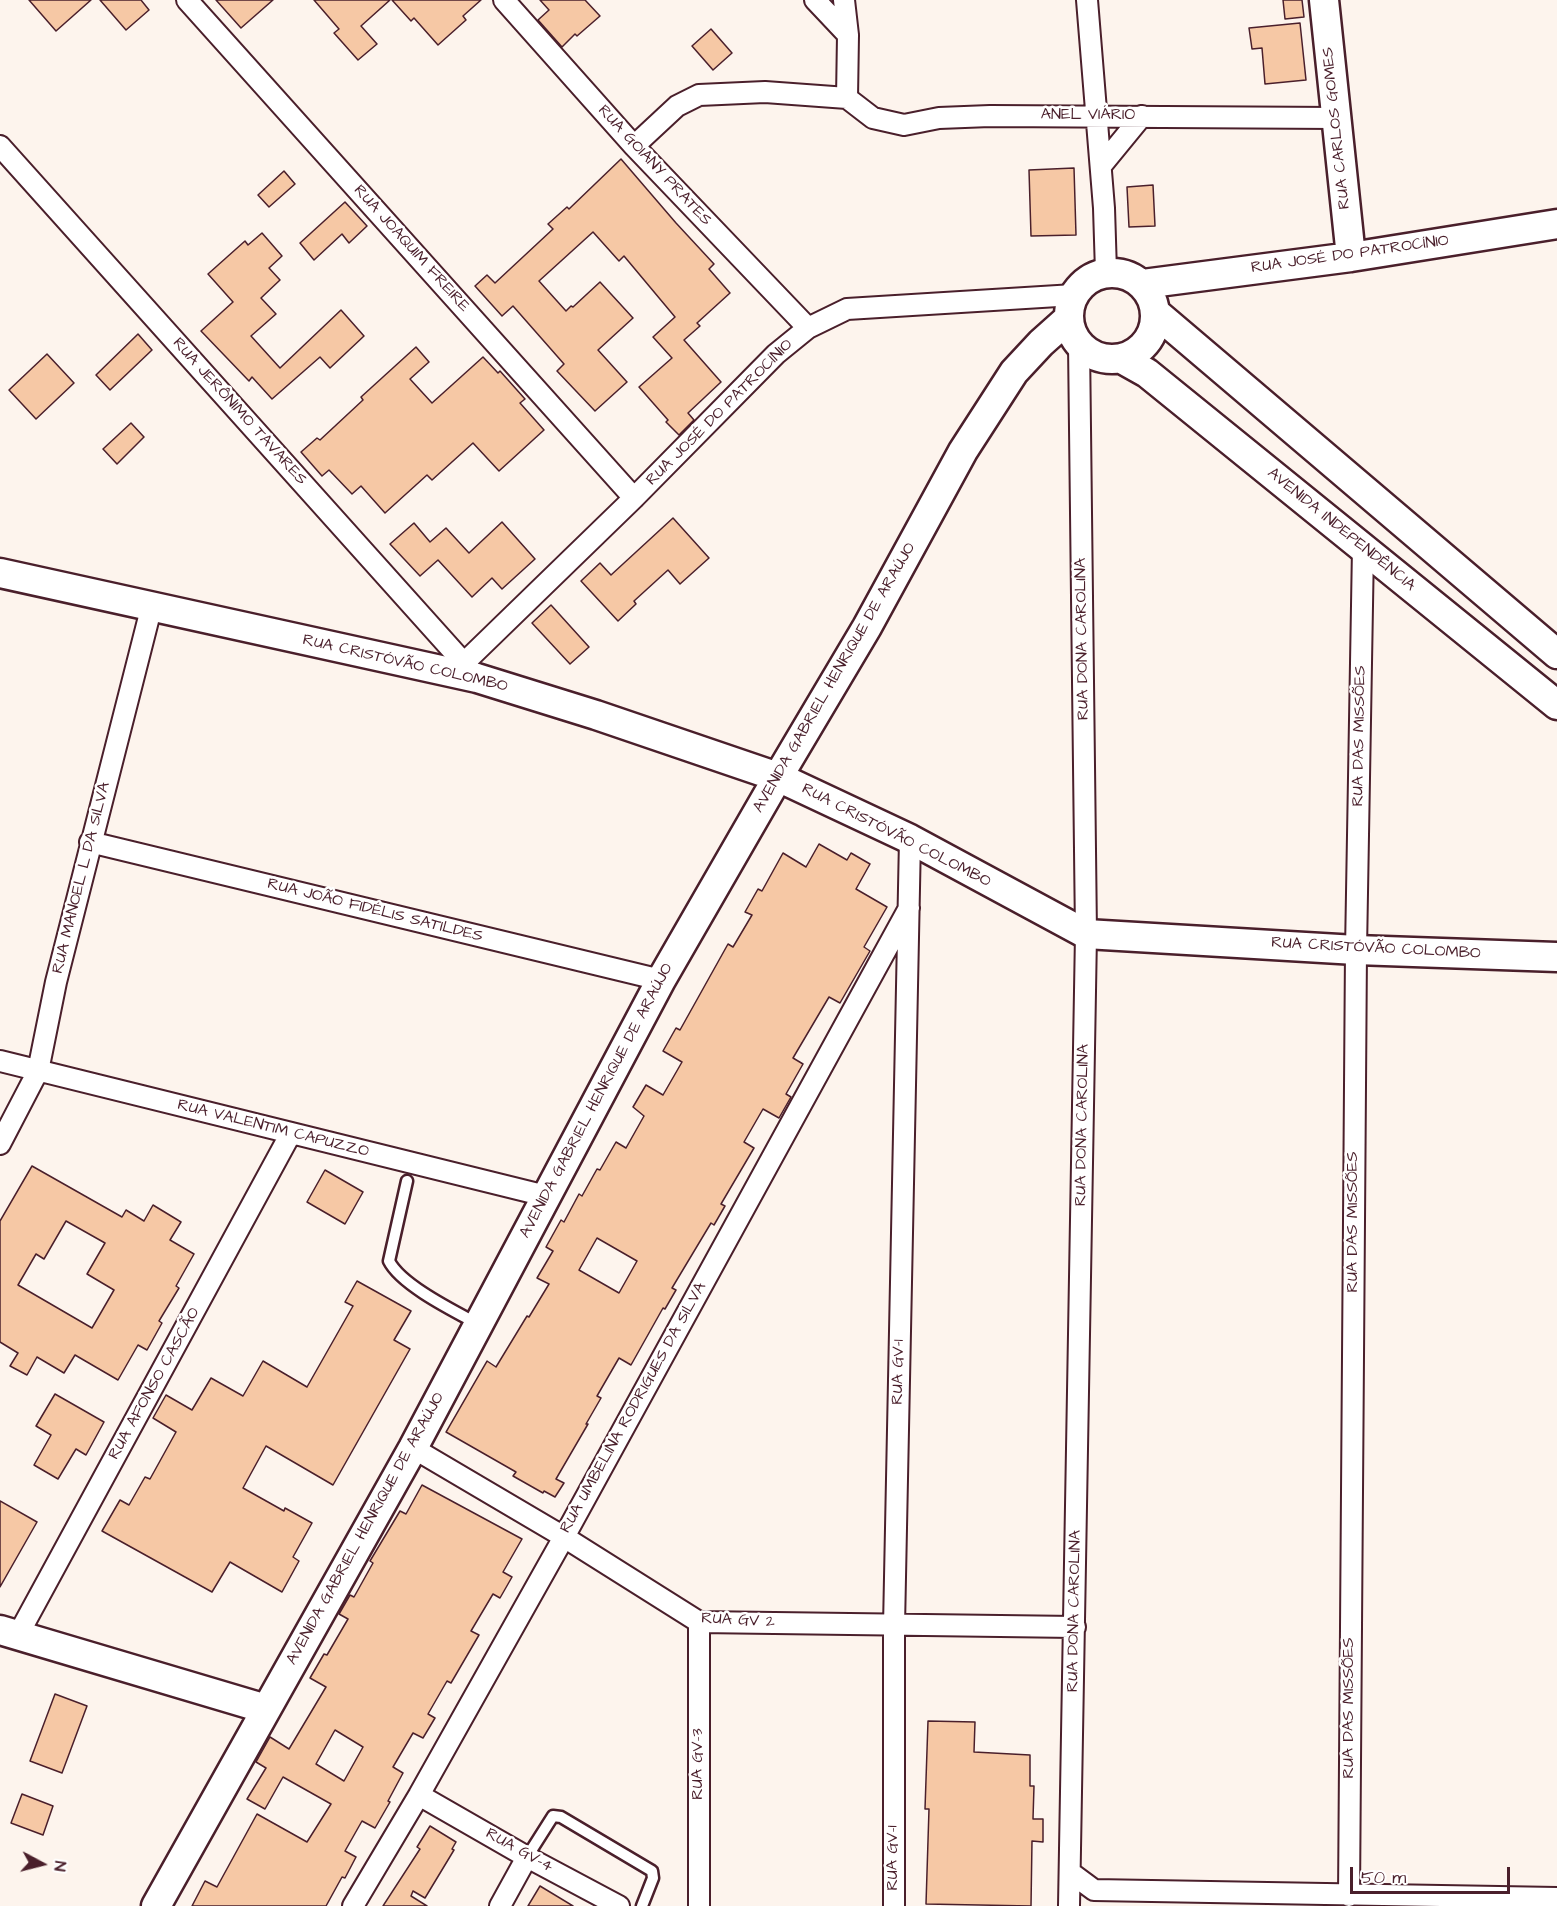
<!DOCTYPE html>
<meta charset="utf-8">
<style>
body{margin:0}
#map{position:relative;width:1557px;height:1906px;overflow:hidden;background:#fdf4ed;font-family:"Architects Daughter",sans-serif}
canvas{display:block}
.north{position:absolute;left:12px;top:1834px;width:60px;height:60px;-webkit-text-stroke:4px #fff;paint-order:stroke;rotate:97deg;font-size:16px;font-weight:700;line-height:24px;text-align:center;color:#4a1f2b}
.north::after{content:'';display:block;margin:auto;width:21px;height:27px;background:#4a1f2b;clip-path:polygon(50% 0,100% 100%,50% 72%,0 100%)}
.scale{position:absolute;left:1350px;top:1867px;width:160px;height:27px;box-sizing:border-box;border:3px solid #4a1f2b;border-top:0;padding-left:8px;font-size:18px;line-height:21px;white-space:nowrap;color:#4a1f2b;-webkit-text-stroke:4px #fff;paint-order:stroke}
</style>
<div id="map">
<canvas width="1557" height="1906"></canvas>
<div class="north">N</div>
<div class="scale">50 m</div>
</div>
<script>
const context = document.querySelector('canvas').getContext('2d');
context.lineJoin = 'round';
function fillPath(path, color) {
  context.fillStyle = color;
  context.fill(path, 'evenodd');
}
function trace(path, color, width, dash) {
  context.strokeStyle = color;
  context.lineWidth = width;
  context.lineCap = dash ? 'butt' : 'round';
  context.setLineDash(dash || []);
  context.stroke(path);
}
function label(font, color, halo, rows, align = 'center') {
  context.font = font + ' "Architects Daughter",sans-serif';
  context.lineWidth = 5;
  context.setLineDash([]);
  context.textBaseline = 'middle';
  context.strokeStyle = halo;
  context.fillStyle = color;
  for (const [text, x, y, turn = 0] of rows) {
    context.save();
    context.translate(x, y);
    context.rotate((+turn || 0) * Math.PI / 180);
    context.textAlign = isNaN(turn) ? turn : align;
    if (halo) context.strokeText(text, 0, 0);
    context.fillText(text, 0, 0);
    context.restore();
  }
}
const building = new Path2D(`
 M 29,0 L 91,0 L 56,31 Z
 M 100,0 L 141,0 L 149,10 L 126,30 Z
 M 216,0 L 273,0 L 241,28 Z
 M 314,0 L 390,0 L 361,26 L 377,44 L 358,60 L 334,33 L 339,29 Z
 M 392,0 L 481,0 L 463,16 L 466,20 L 438,45 L 414,18 L 411,21 Z
 M 540,0 L 585,0 L 600,16 L 577,36 L 575,34 L 562,47 L 538,20 L 549,10 Z
 M 1283,0 L 1302,0 L 1304,17 L 1285,19 Z
 M 1300,23 L 1306,80 L 1265,84 L 1262,48 L 1252,49 L 1249,28 Z
 M 711,29 L 732,53 L 713,70 L 692,46 Z
 M 621,159 L 676,223 L 714,264 L 709,269 L 730,293 L 697,323 L 700,326 L 684,340 L 721,382 L 688,413 L 694,420 L 679,435 L 666,422 L 668,420 L 639,387 L 672,358 L 653,337 L 675,317 L 624,256 L 619,261 L 593,232 L 539,281 L 566,311 L 571,306 L 573,307 L 600,282 L 633,318 L 598,350 L 627,382 L 595,411 L 557,371 L 564,364 L 513,306 L 502,316 L 475,286 L 487,275 L 495,283 L 553,229 L 548,224 L 567,207 L 569,209 Z
 M 1074,168 L 1076,235 L 1031,236 L 1029,170 Z
 M 284,171 L 295,184 L 269,207 L 258,195 Z
 M 1153,185 L 1155,226 L 1129,227 L 1127,187 Z
 M 345,202 L 367,226 L 349,243 L 342,234 L 314,260 L 300,243 Z
 M 262,233 L 282,256 L 269,268 L 280,280 L 261,298 L 276,314 L 251,336 L 280,368 L 341,310 L 364,336 L 330,368 L 320,357 L 272,399 L 252,377 L 249,381 L 201,331 L 233,302 L 208,274 L 245,241 L 248,245 Z
 M 138,334 L 152,350 L 110,390 L 96,375 Z
 M 416,347 L 429,362 L 410,379 L 432,403 L 483,357 L 498,373 L 500,371 L 525,399 L 520,403 L 544,430 L 499,471 L 473,443 L 432,480 L 427,475 L 385,513 L 361,486 L 352,494 L 329,470 L 322,476 L 301,452 L 317,438 L 320,440 L 363,400 L 361,397 Z
 M 47,354 L 74,383 L 36,419 L 9,390 Z
 M 131,423 L 144,437 L 117,464 L 103,449 Z
 M 673,518 L 709,558 L 680,584 L 668,570 L 634,601 L 636,604 L 618,621 L 581,581 L 600,563 L 611,575 Z
 M 502,522 L 535,559 L 502,589 L 492,578 L 472,597 L 438,560 L 420,576 L 390,544 L 414,523 L 430,542 L 446,528 L 469,553 Z
 M 551,605 L 589,647 L 570,664 L 532,623 Z
 M 819,844 L 847,860 L 851,853 L 870,864 L 856,889 L 887,907 L 864,947 L 870,951 L 840,1003 L 829,997 L 793,1058 L 803,1064 L 786,1094 L 791,1097 L 779,1118 L 763,1109 L 744,1142 L 754,1148 L 721,1204 L 725,1206 L 714,1225 L 711,1223 L 672,1288 L 676,1290 L 665,1309 L 663,1308 L 631,1365 L 619,1358 L 597,1396 L 601,1398 L 586,1424 L 588,1424 L 556,1479 L 564,1483 L 555,1497 L 544,1491 L 543,1493 L 513,1476 L 516,1472 L 446,1432 L 487,1361 L 496,1367 L 527,1316 L 529,1317 L 549,1284 L 537,1278 L 553,1251 L 546,1247 L 561,1220 L 564,1222 L 579,1194 L 582,1196 L 597,1169 L 600,1170 L 616,1142 L 626,1148 L 644,1116 L 633,1107 L 646,1085 L 663,1095 L 682,1062 L 663,1051 L 676,1028 L 680,1030 L 728,944 L 733,947 L 752,915 L 745,912 L 758,889 L 762,891 L 783,853 L 806,867 ZM 597,1238 L 637,1261 L 619,1293 L 579,1270 Z
 M 32,1166 L 122,1217 L 126,1210 L 144,1221 L 153,1205 L 181,1222 L 170,1240 L 194,1254 L 176,1286 L 179,1288 L 159,1321 L 162,1323 L 147,1350 L 138,1345 L 118,1380 L 75,1355 L 64,1373 L 37,1357 L 27,1375 L 10,1366 L 18,1353 L 0,1342 L 0,1221 ZM 66,1221 L 105,1243 L 87,1274 L 114,1290 L 92,1328 L 18,1285 L 36,1254 L 44,1259 Z
 M 325,1170 L 363,1192 L 345,1224 L 307,1202 Z
 M 357,1281 L 411,1311 L 394,1340 L 410,1349 L 333,1485 L 266,1446 L 243,1488 L 284,1511 L 285,1508 L 312,1523 L 293,1557 L 299,1561 L 282,1592 L 230,1562 L 212,1592 L 102,1531 L 120,1500 L 129,1505 L 145,1477 L 150,1479 L 176,1432 L 153,1418 L 166,1395 L 192,1410 L 211,1378 L 243,1396 L 263,1361 L 307,1387 L 353,1306 L 345,1302 Z
 M 55,1394 L 104,1422 L 86,1455 L 76,1449 L 58,1479 L 34,1465 L 51,1435 L 36,1426 Z
 M 422,1485 L 522,1539 L 503,1572 L 512,1577 L 500,1598 L 493,1594 L 471,1631 L 479,1635 L 451,1683 L 447,1681 L 428,1714 L 435,1718 L 423,1738 L 413,1733 L 393,1767 L 403,1773 L 388,1801 L 390,1802 L 375,1828 L 362,1821 L 345,1851 L 356,1857 L 345,1878 L 342,1877 L 326,1906 L 192,1906 L 205,1881 L 217,1887 L 257,1814 L 307,1842 L 331,1804 L 283,1777 L 265,1809 L 247,1799 L 266,1768 L 256,1762 L 270,1737 L 289,1749 L 326,1687 L 310,1678 L 324,1654 L 327,1655 L 348,1619 L 339,1614 L 350,1595 L 354,1597 L 373,1563 L 370,1561 L 400,1511 L 406,1514 ZM 335,1730 L 363,1747 L 344,1781 L 316,1764 Z
 M 0,1501 L 37,1522 L 0,1587 Z
 M 55,1694 L 87,1706 L 62,1773 L 30,1761 Z
 M 928,1721 L 975,1722 L 974,1752 L 1030,1755 L 1030,1786 L 1034,1786 L 1033,1819 L 1043,1819 L 1043,1842 L 1032,1841 L 1031,1906 L 926,1904 L 929,1809 L 925,1809 Z
 M 22,1794 L 53,1806 L 43,1835 L 11,1823 Z
 M 430,1826 L 456,1842 L 452,1849 L 454,1850 L 425,1898 L 413,1891 L 411,1896 L 427,1906 L 383,1906 L 420,1849 L 417,1847 Z
 M 540,1886 L 573,1906 L 528,1906 Z`);
const lane = new Path2D(`
 M 407,1181 L 389,1261 C 401,1285 454,1311 478,1324
 M 527,1857 L 553,1816 L 561,1817 L 652,1871 L 653,1878 L 642,1906`);
const street = new Path2D(`
 M 187,0 L 634,498
 M 504,0 L 634,146 L 808,328
 M 815,0 L 848,35
 M 844,0 L 848,35 L 847,98
 M 1087,0 L 1104,208 L 1106,272
 M 847,98 L 873,118 L 904,125 L 939,118 L 990,116 L 1337,118
 M 0,146 L 471,671
 M 634,146 L 677,106 L 699,95 L 765,92 L 847,98
 M 1101,166 L 1142,116
 M 464,663 L 634,498 L 776,354 L 808,328 L 847,309 L 1074,295
 M 90,842 L 661,980
 M 0,1061 L 546,1196
 M 0,1144 L 38,1071 L 56,982 L 152,605
 M 413,1448 L 564,1537 L 699,1622 L 1075,1627
 M 699,1622 L 699,1906
 M 18,1635 L 291,1133
 M 419,1795 L 527,1857 L 619,1906
 M 1071,1873 L 1094,1890 L 1557,1898
 M 1349,1896 L 1356,950 L 1363,548
 M 353,1906 L 419,1795 L 564,1537 L 909,908
 M 500,1906 L 527,1857
 M 894,1906 L 894,1626 L 910,839
 M 1069,1906 L 1086,934 L 1079,344`);
const secondary = new Path2D(`
 M 1324,0 L 1351,257
 M1069 316a43 43 0 1 1 86 0a43 43 0 1 1-86 0Z
 M 1143,284 L 1351,257 L 1557,224
 M 1156,313 L 1557,654
 M 1122,359 L 1147,373 L 1557,705
 M 0,573 L 477,678 L 596,715 L 778,777 L 910,839 L 1086,934 L 1356,950 L 1557,957
 M 0,1630 L 266,1709
 M 156,1906 L 413,1448 L 661,980 L 778,777 L 867,627 L 963,451 L 1014,372 L 1041,343 L 1069,318`);
const streetNames = [
 ["ANEL VIÁRIO",1088,116],
 ["RUA CARLOS GOMES",1337,128,-96],
 ["RUA GOIANY PRATES",654,166,47],
 ["RUA JOAQUIM FREIRE",411,249,48],
 ["RUA JOSÉ DO PATROCÍNIO",1350,255,-8],
 ["RUA JERÔNIMO TAVARES",239,412,48],
 ["RUA JOSÉ DO PATROCÍNIO",720,413,-45],
 ["AVENIDA INDEPENDÊNCIA",1341,530,39],
 ["RUA DONA CAROLINA",1083,639,-91],
 ["RUA CRISTÓVÃO COLOMBO",405,664,13],
 ["AVENIDA GABRIEL HENRIQUE DE ARAÚJO",835,678,-60],
 ["RUA DAS MISSÕES",1360,736,-89],
 ["RUA CRISTÓVÃO COLOMBO",896,836,27],
 ["RUA MANOEL L DA SILVA",82,878,-76],
 ["RUA JOÃO FIDÉLIS SATILDES",375,911,14],
 ["RUA CRISTÓVÃO COLOMBO",1376,949,3],
 ["AVENIDA GABRIEL HENRIQUE DE ARAÚJO",597,1101,-62],
 ["RUA DONA CAROLINA",1083,1125,-89],
 ["RUA VALENTIM CAPUZZO",273,1129,14],
 ["RUA DAS MISSÕES",1354,1222,-90],
 ["RUA GV-1",899,1372,-89],
 ["RUA AFONSO CASCÃO",155,1384,-61],
 ["RUA UMBELINA RODRIGUES DA SILVA",634,1408,-61],
 ["AVENIDA GABRIEL HENRIQUE DE ARAÚJO",366,1529,-61],
 ["RUA DONA CAROLINA",1075,1611,-89],
 ["RUA GV 2",738,1621,3],
 ["RUA DAS MISSÕES",1350,1708,-90],
 ["RUA GV-3",699,1764,-90],
 ["RUA GV-4",519,1851,29],
 ["RUA GV-1",894,1858,-90]
];
fillPath(building, '#f6c8a5');
trace(building, '#4a1f2b', 1.5);
trace(lane, '#4a1f2b', 15);
trace(street, '#4a1f2b', 24);
trace(secondary, '#4a1f2b', 33);
trace(lane, '#fff', 10);
trace(street, '#fff', 20);
trace(secondary, '#fff', 28);
label('16px', '#4a1f2b', '#fff', streetNames);
</script>
